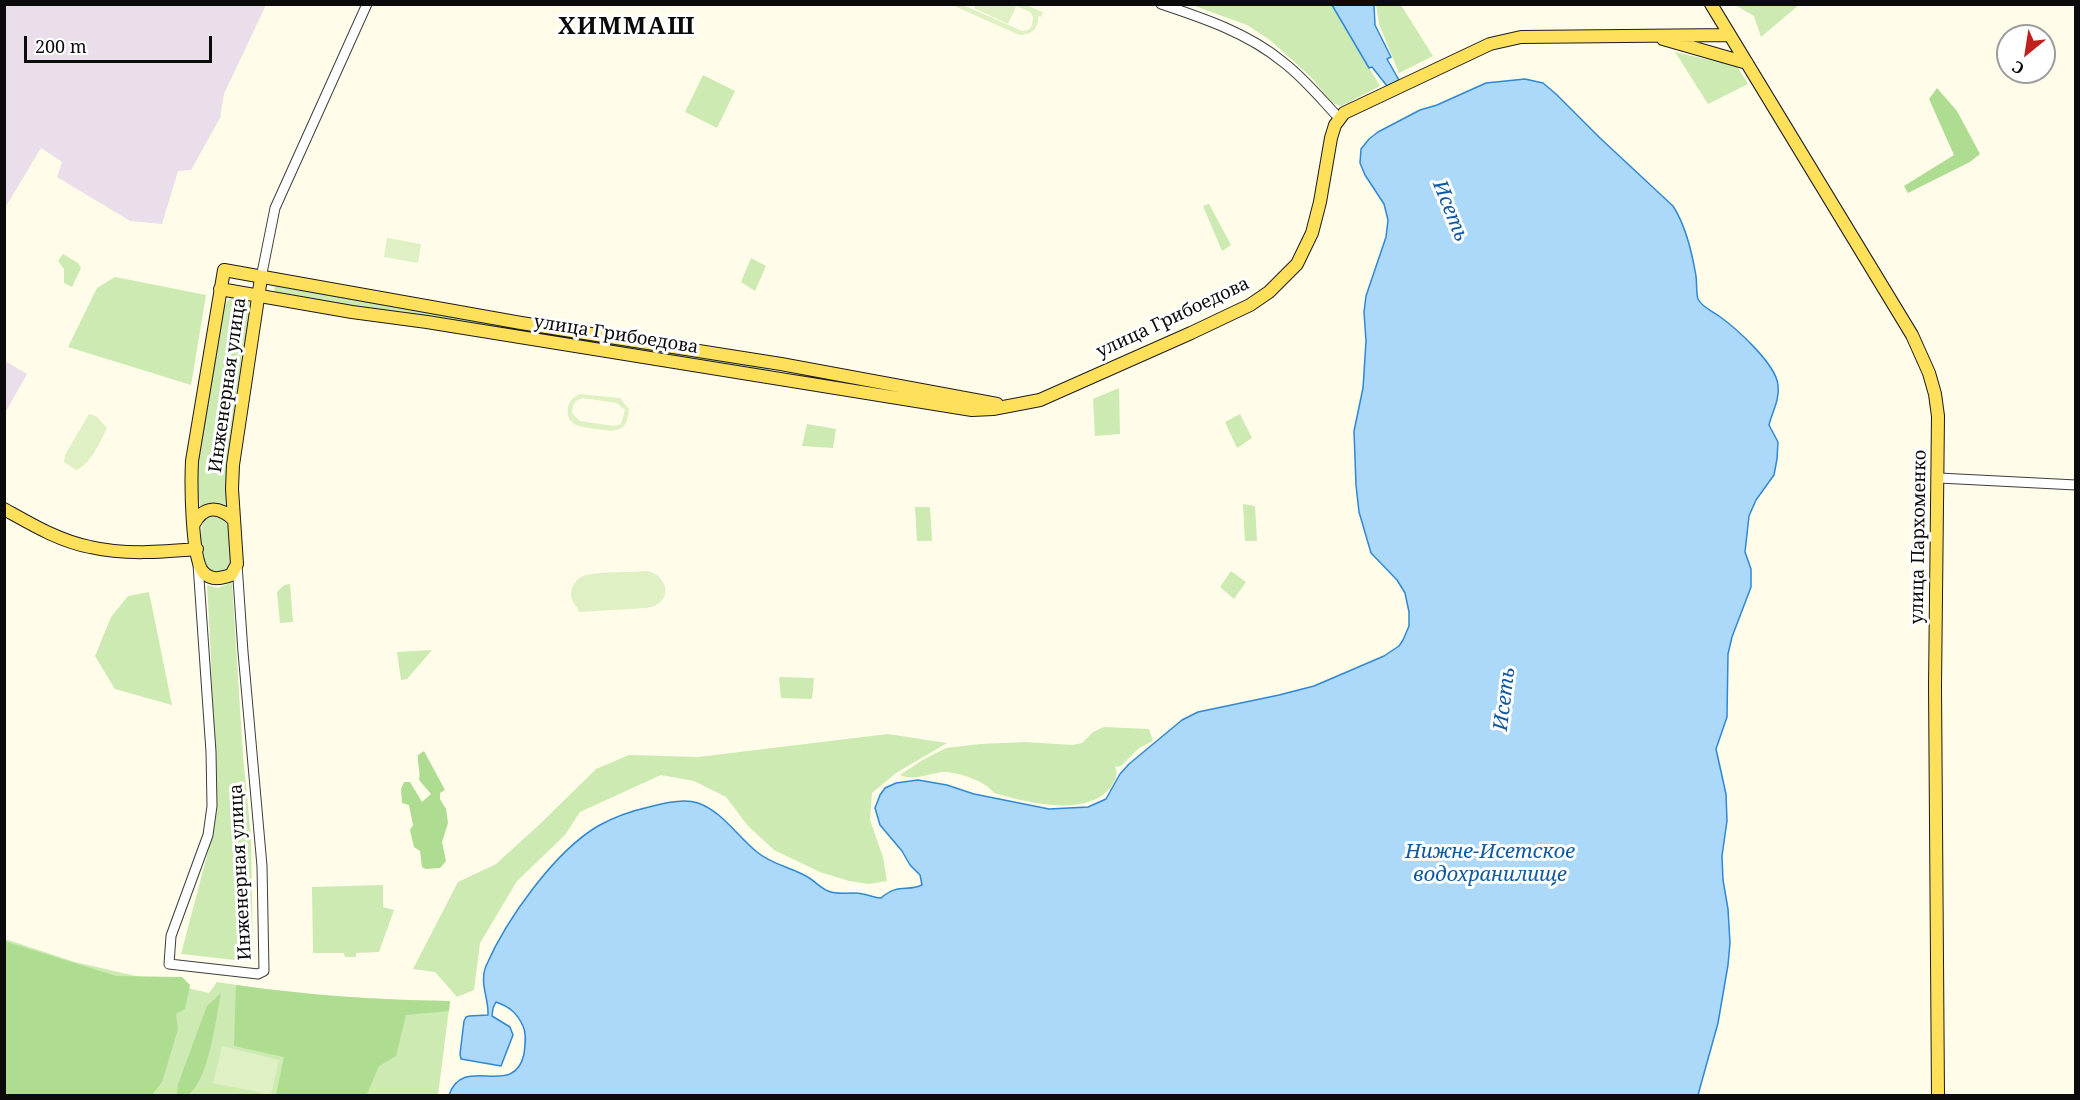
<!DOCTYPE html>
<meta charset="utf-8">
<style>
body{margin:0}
#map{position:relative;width:2080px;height:1100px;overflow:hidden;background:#fffce9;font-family:"Noto Serif",serif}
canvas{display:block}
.frame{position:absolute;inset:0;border:6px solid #0b0b0b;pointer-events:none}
.north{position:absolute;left:1996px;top:24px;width:60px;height:60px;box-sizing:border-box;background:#fff;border:2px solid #9d9d9d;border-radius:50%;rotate:210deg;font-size:16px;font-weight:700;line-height:24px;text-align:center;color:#0b0b0b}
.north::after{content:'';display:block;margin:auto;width:21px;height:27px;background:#c0201e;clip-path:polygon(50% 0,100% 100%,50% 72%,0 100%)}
.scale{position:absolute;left:24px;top:36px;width:188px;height:27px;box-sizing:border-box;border:3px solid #0b0b0b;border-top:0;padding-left:8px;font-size:18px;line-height:21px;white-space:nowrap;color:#0b0b0b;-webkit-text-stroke:4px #fff;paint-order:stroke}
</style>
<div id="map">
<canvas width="2080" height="1100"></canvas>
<div class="frame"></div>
<div class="north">С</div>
<div class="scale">200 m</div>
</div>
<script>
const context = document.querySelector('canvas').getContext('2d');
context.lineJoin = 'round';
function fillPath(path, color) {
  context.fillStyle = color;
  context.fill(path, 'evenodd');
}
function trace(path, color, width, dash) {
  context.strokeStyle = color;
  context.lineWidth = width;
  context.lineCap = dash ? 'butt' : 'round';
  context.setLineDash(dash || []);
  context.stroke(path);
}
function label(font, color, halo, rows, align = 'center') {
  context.font = font + ' "Noto Serif",serif';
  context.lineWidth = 6;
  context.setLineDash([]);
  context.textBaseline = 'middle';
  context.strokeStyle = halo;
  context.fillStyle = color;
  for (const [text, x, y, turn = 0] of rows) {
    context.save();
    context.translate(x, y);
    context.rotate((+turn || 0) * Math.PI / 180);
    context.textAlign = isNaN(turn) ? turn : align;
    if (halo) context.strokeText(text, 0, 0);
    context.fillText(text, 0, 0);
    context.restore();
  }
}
const industrial = new Path2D(`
 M 5,4 L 266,5 L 224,94 L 220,118 L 191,170 L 178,171 L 162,224 L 130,221 L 57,177 L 62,162 L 41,148 L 5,208 Z
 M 5,361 L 27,374 L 5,413 Z`);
const green = new Path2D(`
 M 1192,5 L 1332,5 L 1380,86 L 1341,106 L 1332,103 L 1311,77 L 1270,40 L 1247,25 Z
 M 1376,5 L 1401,5 L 1433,56 L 1399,73 L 1379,24 Z
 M 1735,5 L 1799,5 L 1761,37 L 1754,16 Z
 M 1675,52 L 1737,66 L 1748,84 L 1708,104 Z
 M 703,75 L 735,91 L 717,128 L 685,112 Z
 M 1209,204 L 1231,245 L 1222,251 L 1203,206 Z
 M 63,254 L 78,263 L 81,268 L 72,287 L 64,283 L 64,269 L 58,261 Z
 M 751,258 L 766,266 L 755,291 L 741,282 Z
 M 115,277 L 206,295 L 191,385 L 68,347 L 97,288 Z
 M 275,283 L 515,325 L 513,334 L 274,292 Z
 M 235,296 L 249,300 L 254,308 L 228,509 L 201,510 L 197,487 L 198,464 L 225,306 L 228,300 Z
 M 530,327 L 770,364 L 768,374 L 529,337 Z
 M 1119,388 L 1120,434 L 1095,436 L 1093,399 Z
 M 1240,414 L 1252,438 L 1237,448 L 1225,422 Z
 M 807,424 L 836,429 L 833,448 L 802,446 Z
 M 1243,504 L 1255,506 L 1257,541 L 1245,541 Z
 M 915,507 L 930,507 L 932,541 L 917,541 Z
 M 210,514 L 228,517 L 234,565 L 231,571 L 219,575 L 205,568 C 203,551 195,525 210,514 Z
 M 1231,571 L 1246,582 L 1234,599 L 1220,587 Z
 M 232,582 L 243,756 L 251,838 L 253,962 L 181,954 L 214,829 L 211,656 L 207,585 L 218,588 Z
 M 290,584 L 293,622 L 280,623 L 277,592 L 284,585 Z
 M 149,592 L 172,705 L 115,689 L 95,656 L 111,617 L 128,596 Z
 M 432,650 L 407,679 L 401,680 L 397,652 Z
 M 779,677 L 814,678 L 812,699 L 781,698 Z
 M 1104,727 L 1149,729 L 1153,741 L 1139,748 L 1121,766 L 1115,767 C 1119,774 1115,782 1110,788 C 1086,818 1025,802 994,793 C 986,781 956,771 942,772 C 928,774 913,781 900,775 L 921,761 L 946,748 L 980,744 L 1025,742 L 1073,745 L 1082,743 L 1093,732 Z
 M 888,734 L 947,743 L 896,773 L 872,793 L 870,820 L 883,857 L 887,881 L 869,884 L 849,881 L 820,872 L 774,850 L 748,826 L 726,797 L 694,781 L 661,775 L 580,812 L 565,835 L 517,881 L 480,943 L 474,990 L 457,997 L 435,972 L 413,969 L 458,882 L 496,864 L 541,823 L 596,769 L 629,755 L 698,757 Z
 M 383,885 L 383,907 L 394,910 L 379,952 L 356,953 L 356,957 L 345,957 L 344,953 L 313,953 L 312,887 Z
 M 5,939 L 75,962 L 209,993 L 217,982 L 296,994 L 400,1000 L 450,1001 L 438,1095 L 5,1096 Z`);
const forest = new Path2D(`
 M 1937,88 L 1957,111 L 1980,154 L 1970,162 L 1908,193 L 1904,186 L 1954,155 L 1929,99 Z
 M 424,751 L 445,790 L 440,793 L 440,799 L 446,809 L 448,823 L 442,842 L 446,861 L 440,868 L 426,869 L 422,867 L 420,851 L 414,847 L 410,830 L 413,825 L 409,805 L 402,803 L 401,789 L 404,782 L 410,782 L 422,802 L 431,794 L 419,780 C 421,771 417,764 418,755 Z
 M 4,941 L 116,976 L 182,977 L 190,985 L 185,1009 L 176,1014 L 178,1029 L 162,1082 L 152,1095 L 5,1095 Z
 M 236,985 C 307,995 378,1000 450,1001 L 449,1011 L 406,1015 L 396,1056 L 379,1066 L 367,1094 L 276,1095 L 284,1057 L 234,1046 Z
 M 221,993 C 216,1019 210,1068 194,1089 C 190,1095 184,1096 177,1095 L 178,1084 L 207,1006 Z`);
const pitch = new Path2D(`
 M 976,4 L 1011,4 L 1016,7 L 1008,24 L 974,8 Z
 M 952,5 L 963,5 L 1022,31 L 1028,30 L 1032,26 L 1033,17 L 1030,12 L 1014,5 L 1026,5 L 1043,12 L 1041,17 L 1038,16 C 1040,28 1031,35 1019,35 Z
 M 387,238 L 421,244 L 418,263 L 384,257 Z
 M 580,394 L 620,398 L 629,409 C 628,415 628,422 623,427 C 616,433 605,430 596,429 C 581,427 565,426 568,407 C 570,399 574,397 580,394 ZM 582,398 L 617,403 L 625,410 L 621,424 L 615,426 L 580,421 L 572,413 C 573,404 574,401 582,398 Z
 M 89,414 L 96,416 L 107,428 C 101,441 90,465 76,470 L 64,462 L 65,455 Z
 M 647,571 C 665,574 673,596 656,605 C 656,606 647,608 646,608 L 579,612 C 578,606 572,604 571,596 C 570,587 577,577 586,575 C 605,571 628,573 647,571 Z
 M 222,1046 L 279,1060 L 271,1095 L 213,1083 Z`);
const water = new Path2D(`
 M 1332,5 L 1374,5 L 1375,25 L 1391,57 L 1387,59 L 1399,80 L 1387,86 L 1372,67 L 1369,68 Z
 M 1525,79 L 1543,83 L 1556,94 L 1600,138 L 1673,206 C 1686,226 1692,252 1696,276 C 1697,283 1696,292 1698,299 C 1702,307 1712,311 1719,316 C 1736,328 1776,364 1778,385 C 1780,400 1772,412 1769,425 L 1778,442 L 1777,459 L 1774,475 L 1756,500 L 1749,516 L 1745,552 L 1751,569 L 1751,587 L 1732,637 L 1728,654 L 1727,717 L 1716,749 L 1726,794 L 1727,821 L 1722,856 L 1723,880 L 1728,909 L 1730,943 L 1728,965 L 1718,1023 L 1698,1095 L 449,1095 C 463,1053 514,1100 524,1054 C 525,1045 527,1034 523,1026 C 517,1013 510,1007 496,1002 L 493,1008 L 492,1016 L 510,1027 L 513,1035 L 501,1066 L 461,1059 L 460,1054 L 464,1021 L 466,1017 L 469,1016 L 488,1015 C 489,999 479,983 486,966 C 506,920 554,852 598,826 C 614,817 631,811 649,807 C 663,803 684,798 698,803 C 723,812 737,836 757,852 C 771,864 790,867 806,876 C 814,880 820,888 828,891 C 840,896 851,891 863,894 C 870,895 874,898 881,898 C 898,883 907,892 922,885 L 920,875 L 910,865 L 902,851 L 880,825 L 875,808 L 880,795 L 885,788 L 896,783 L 918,780 L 947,785 L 974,794 L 1049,809 L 1088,807 L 1106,799 L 1120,774 L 1129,764 L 1182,720 L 1198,712 L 1279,695 L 1314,686 L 1384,656 L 1399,646 L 1403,640 L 1409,626 L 1409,612 L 1405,593 L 1397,580 L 1371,553 L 1359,512 L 1356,485 L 1354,431 L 1363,388 L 1366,341 L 1364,312 L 1366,296 L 1386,237 L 1388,220 L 1384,204 L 1365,175 L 1360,163 L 1361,149 L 1369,139 L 1378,132 L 1420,110 L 1437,105 L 1486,83 Z`);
const minor = new Path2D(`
 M 1161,4 C 1203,18 1248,33 1283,62 C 1304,78 1321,99 1339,118
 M 261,278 L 275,208 L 367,4
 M 1939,478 L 2076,485
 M 198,564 L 211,752 L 212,806 L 208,835 L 171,936 L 169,964 L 258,974 L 264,971 L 262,866 L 243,652 L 237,564`);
const major = new Path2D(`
 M 1711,4 L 1912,335 L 1929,373 L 1935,394 L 1938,416 L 1935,686 L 1938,1096
 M 1663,39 L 1747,63
 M 261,278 L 233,465 L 232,489 L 237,564 L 231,575 C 222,578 212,581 204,573 C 191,561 191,481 192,461 L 224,270 L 521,323 L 781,364 L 997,404
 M 220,289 L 352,312 L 427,322 L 972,410 L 993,409 L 1040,400 L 1191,333 L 1250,305 L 1269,292 L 1297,264 L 1312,233 L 1320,202 L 1331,138 L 1335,125 L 1344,113 L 1490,44 L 1521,37 L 1728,35
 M 4,509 C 31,524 59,541 90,547 C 124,555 162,552 197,549
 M 194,524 C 204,505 219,506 234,520`);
const streetNames = [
 ["улица Грибоедова",1173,318,-25],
 ["улица Грибоедова",616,335,9],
 ["Инженерная улица",228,385,-82],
 ["улица Пархоменко",1919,537,-89],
 ["Инженерная улица",241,872,-93]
];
const waterNames = [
 ["Исеть",1450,211,68],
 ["Исеть",1505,699,-83],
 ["Нижне-Исетское",1490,852],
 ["водохранилище",1490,875]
];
const districtNames = [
 ["ХИММАШ",627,27]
];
fillPath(industrial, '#eadeeb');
fillPath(green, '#cceab2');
fillPath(forest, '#aedc91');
fillPath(pitch, '#dff1c4');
fillPath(water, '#acd8f9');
trace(water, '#3088d3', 1.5);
trace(minor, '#3e3e3e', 11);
trace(major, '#1c1c1c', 14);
trace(minor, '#fff', 9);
trace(major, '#ffe05a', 12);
label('18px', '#0b0b0b', '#fff', streetNames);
label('italic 20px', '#105aa1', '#fff', waterNames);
context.letterSpacing = '1.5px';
label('bold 24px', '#0b0b0b', '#fff', districtNames);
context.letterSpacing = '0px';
</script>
